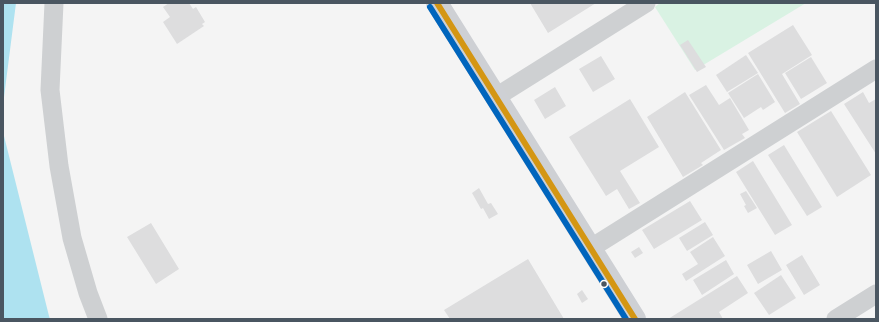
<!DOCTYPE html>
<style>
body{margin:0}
#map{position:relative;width:879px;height:322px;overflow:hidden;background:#f4f4f4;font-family:"Asap Condensed",sans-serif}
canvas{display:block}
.frame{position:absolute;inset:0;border:4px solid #4a5661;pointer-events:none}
</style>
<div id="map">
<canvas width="879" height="322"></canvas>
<div class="frame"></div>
</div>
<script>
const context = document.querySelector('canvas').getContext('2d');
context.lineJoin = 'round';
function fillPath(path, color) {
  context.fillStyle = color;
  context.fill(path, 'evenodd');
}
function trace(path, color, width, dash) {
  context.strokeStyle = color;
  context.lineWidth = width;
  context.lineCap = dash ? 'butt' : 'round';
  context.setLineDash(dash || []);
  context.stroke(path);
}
const green = new Path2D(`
 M 660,3 L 806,3 L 695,70 L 655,7 Z`);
const water = new Path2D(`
 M 3,3 L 16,3 L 3,105 Z
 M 3,132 L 49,316 L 50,319 L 3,319 Z`);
const building = new Path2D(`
 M 169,3 L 189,3 L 193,9 L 196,7 L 205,22 L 202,24 L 204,26 L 177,44 L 163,22 L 170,17 L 163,7 Z
 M 530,3 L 596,3 L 548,33 Z
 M 793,25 L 812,55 L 782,74 L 800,104 L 785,113 L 748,53 Z
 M 688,40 L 706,67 L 697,72 L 680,45 Z
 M 746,55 L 758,73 L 727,92 L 716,75 Z
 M 601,56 L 615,79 L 593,92 L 579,69 Z
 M 811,57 L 827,83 L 801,99 L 785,73 Z
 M 758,74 L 775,102 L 763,110 L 761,107 L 744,118 L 728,93 Z
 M 706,85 L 719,105 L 730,98 L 749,130 L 742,134 L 745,138 L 724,150 L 689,95 Z
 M 555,87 L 566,106 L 545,119 L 534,100 Z
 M 685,92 L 721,150 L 701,163 L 703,165 L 683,177 L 647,117 Z
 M 863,92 L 869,103 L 876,99 L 876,154 L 844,104 Z
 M 630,99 L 659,147 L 620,171 L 640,203 L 629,209 L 617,189 L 606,196 L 569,137 Z
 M 831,111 L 871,175 L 837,197 L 797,132 Z
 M 784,145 L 822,207 L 807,216 L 768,155 Z
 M 753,161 L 792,225 L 775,235 L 736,172 Z
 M 479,188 L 488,204 L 491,203 L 498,214 L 489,219 L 483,208 L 481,209 L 472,193 Z
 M 746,191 L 757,208 L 748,213 L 744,206 L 746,205 L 740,194 Z
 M 690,201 L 702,220 L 654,249 L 642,230 Z
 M 705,222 L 713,235 L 687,251 L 679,238 Z
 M 151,223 L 179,269 L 156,284 L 127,237 Z
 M 713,237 L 725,256 L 686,281 L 682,274 L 698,264 L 690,252 Z
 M 639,247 L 643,253 L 635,258 L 631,252 Z
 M 771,251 L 782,270 L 758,284 L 747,265 Z
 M 802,255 L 820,285 L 804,295 L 786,265 Z
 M 528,259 L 564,319 L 450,319 L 444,310 Z
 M 726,260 L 734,274 L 702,295 L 693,280 Z
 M 781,275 L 796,298 L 769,315 L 754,293 Z
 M 737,276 L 748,293 L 719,312 L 723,319 L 668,319 Z
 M 582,290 L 588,299 L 582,303 L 577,294 Z`);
const street = new Path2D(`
 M 54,3 L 50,90 L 59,166 L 72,238 L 88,293 L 98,319
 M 496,97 L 646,3
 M 591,248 L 876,69
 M 836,319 L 876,294`);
const secondary = new Path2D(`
 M 437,3 L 635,319`);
const bus1 = new Path2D(`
 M 437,3 L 635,319`);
const bus2 = new Path2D(`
 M 430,7 L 626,319`);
const markers = [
 [604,284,3.5,"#4a5661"]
];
fillPath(green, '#d9f2e3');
fillPath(water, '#aee2f0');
fillPath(building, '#ddddde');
trace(street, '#ced0d2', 19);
trace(secondary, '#ced0d4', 22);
trace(bus1, '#d49613', 6);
trace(bus2, '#0065bd', 6);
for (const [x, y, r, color] of markers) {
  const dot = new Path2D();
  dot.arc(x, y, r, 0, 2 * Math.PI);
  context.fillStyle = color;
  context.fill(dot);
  trace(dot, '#fff', 1.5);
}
</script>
